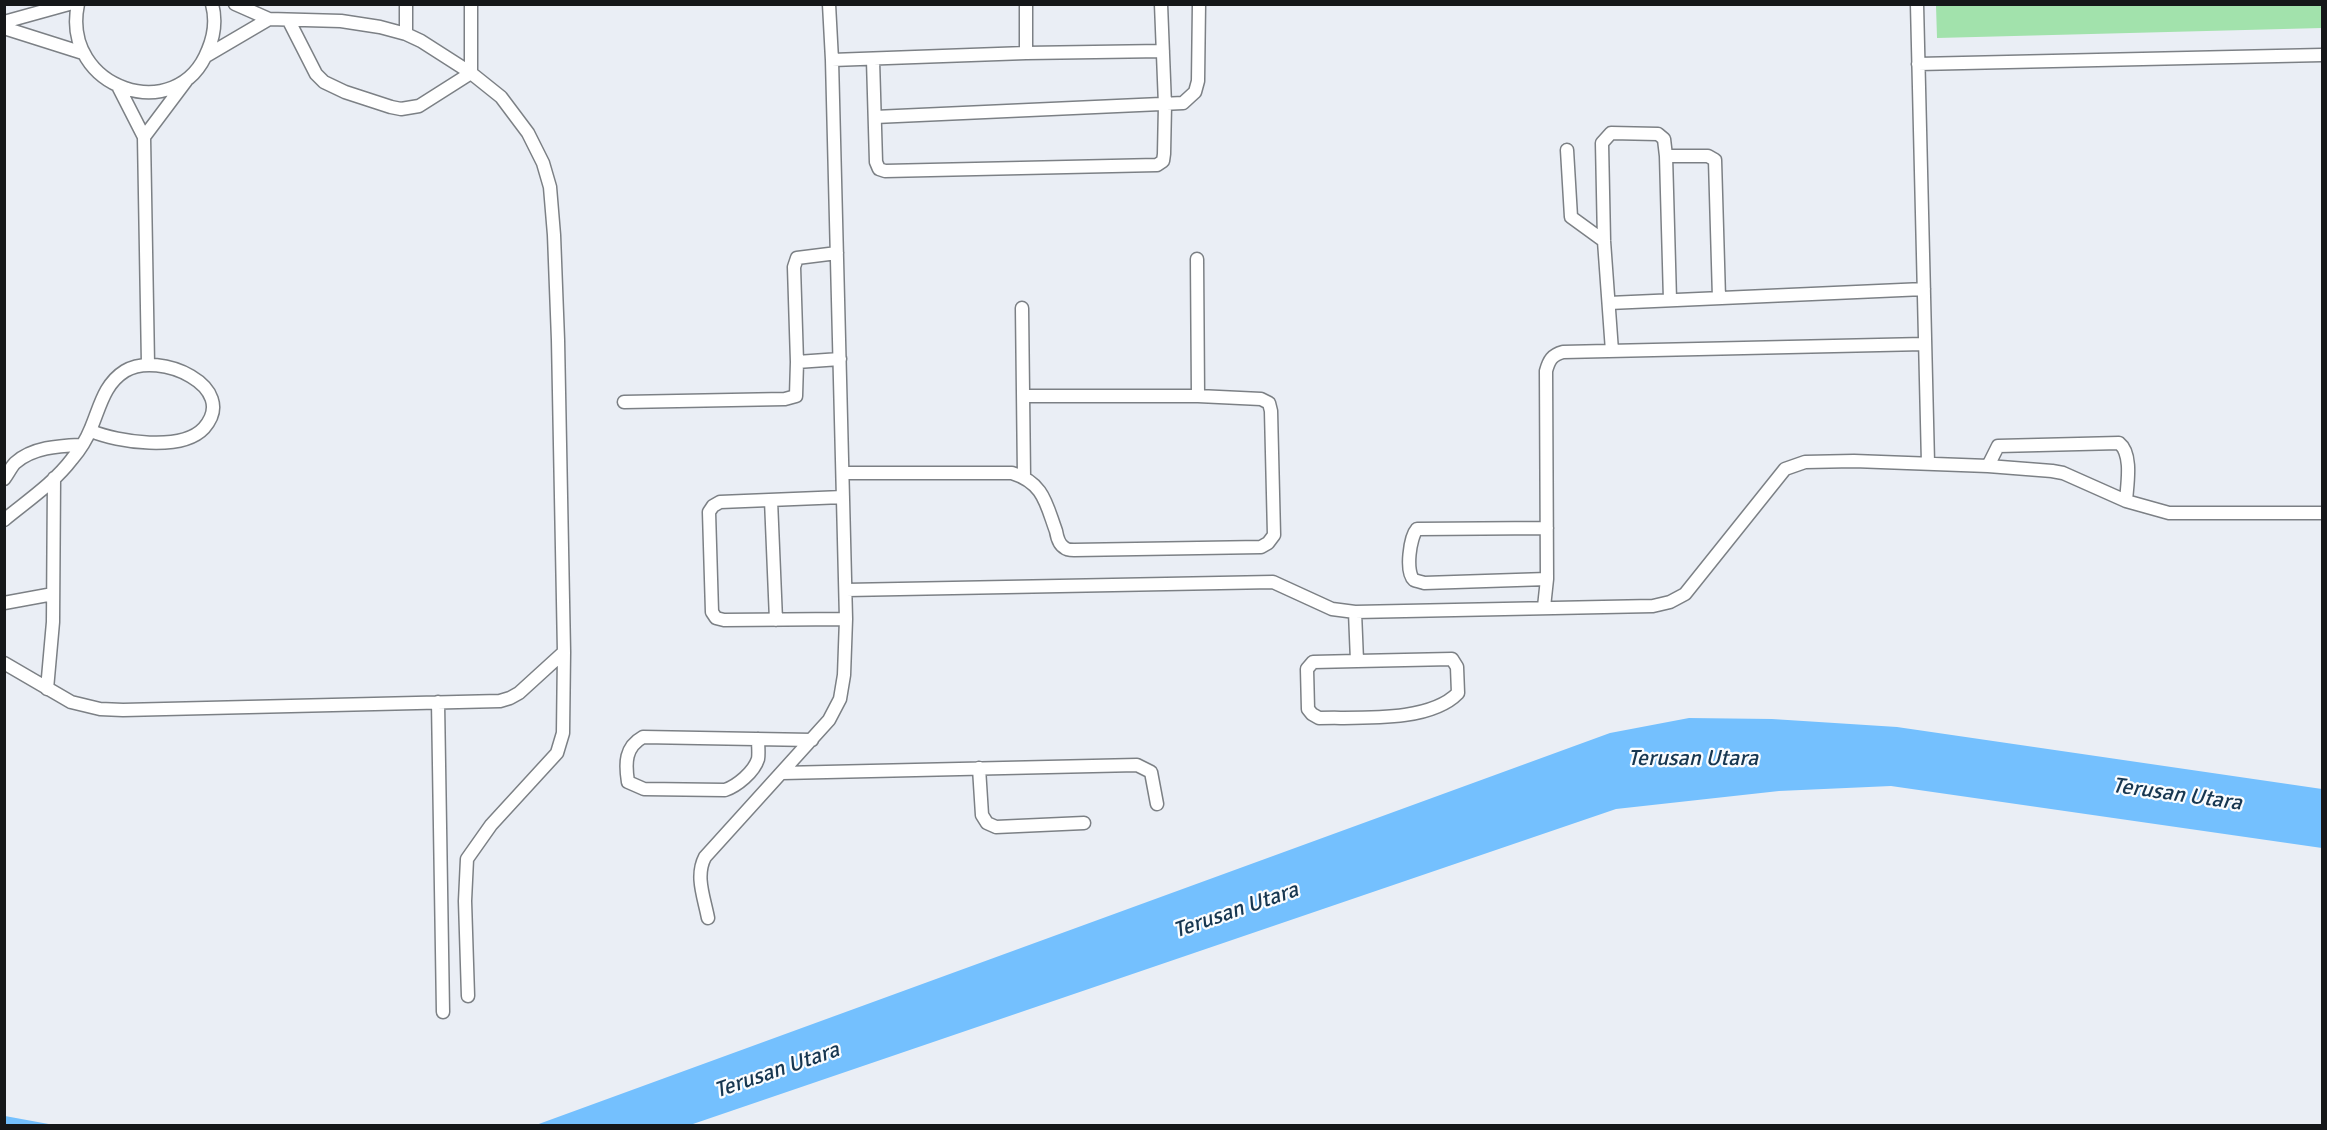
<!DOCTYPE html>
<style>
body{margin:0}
#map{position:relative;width:2327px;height:1130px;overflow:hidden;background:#eaeef5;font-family:Signika,sans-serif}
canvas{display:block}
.frame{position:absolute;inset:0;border:6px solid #151719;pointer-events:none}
</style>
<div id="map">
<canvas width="2327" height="1130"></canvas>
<div class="frame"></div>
</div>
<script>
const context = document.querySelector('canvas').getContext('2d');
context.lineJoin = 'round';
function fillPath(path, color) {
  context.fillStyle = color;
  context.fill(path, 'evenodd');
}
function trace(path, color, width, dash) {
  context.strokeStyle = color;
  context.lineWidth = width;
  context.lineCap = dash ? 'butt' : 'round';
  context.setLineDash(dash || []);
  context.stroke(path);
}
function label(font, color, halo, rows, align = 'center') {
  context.font = font + ' Signika,sans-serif';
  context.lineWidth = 4.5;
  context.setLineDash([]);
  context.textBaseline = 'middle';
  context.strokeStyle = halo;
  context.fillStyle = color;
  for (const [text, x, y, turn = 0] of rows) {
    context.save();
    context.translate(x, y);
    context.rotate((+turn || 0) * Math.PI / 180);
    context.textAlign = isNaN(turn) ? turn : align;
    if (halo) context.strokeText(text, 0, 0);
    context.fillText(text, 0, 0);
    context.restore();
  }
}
const green = new Path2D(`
 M 1936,5 L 2322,5 L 2322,28 L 1937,38 Z`);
const water = new Path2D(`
 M 1689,718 L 1772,719 L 1897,727 L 2322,789 L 2322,848 L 1891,786 L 1779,791 L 1616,809 L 690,1125 L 536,1125 L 1610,733 Z
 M 5,1116 L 54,1125 L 5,1125 Z`);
const service = new Path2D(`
 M 78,4 C 60,89 178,128 208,50 C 214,36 216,19 212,4
 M 235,4 L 269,19 L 341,21 L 380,27 L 406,34 L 421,41 L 471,73 L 501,97 L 528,133 L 543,163 L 550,187 L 554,235 L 558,340 L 564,652 L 563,733 L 557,753 L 491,825 L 467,859 L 465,901 L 468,996
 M 829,4 L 832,60
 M 1026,4 L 1026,53
 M 1917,4 L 1928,463
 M 289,21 L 316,74 L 324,82 L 345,92 L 391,107 L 401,109 L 419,106 L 471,73 L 471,4
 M 4,22 L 69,4
 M 4,28 L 83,53
 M 406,34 L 406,4
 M 206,56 L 269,19
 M 873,60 L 876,162 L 879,169 L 885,171 L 1157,165 L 1163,161 L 1164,154 L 1165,105 L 1161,4
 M 1918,64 L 2322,55
 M 119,88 L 144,137 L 148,364
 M 875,117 L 1183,103 L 1195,92 L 1198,81 L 1199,4
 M 144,137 L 186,81
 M 1567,150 L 1571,217 L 1604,241
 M 1666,156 L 1708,156 L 1715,160 L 1719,298
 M 1197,259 L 1198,396
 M 1609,303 L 1924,289
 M 1022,308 L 1024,477
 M 1612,351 L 1604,241 L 1602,143 L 1611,133 L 1658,134 L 1664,139 L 1666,156 L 1670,300
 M 797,362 L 840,359
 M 624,402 L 785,399 L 796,396 L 797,362 L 794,267 L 797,258 L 837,253
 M 1988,466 L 1998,446 L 2119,443 C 2133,454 2127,485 2126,501
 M 843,473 L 1012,473 C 1044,483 1046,504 1056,531 C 1057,537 1059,545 1065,548 C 1067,550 1071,550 1074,550 L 1261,547 L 1268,543 L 1274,535 L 1271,411 L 1269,403 L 1261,399 L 1198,396 L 1024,396
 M 4,479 C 8,474 11,467 15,463 C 33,447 59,446 81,445
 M 843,497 L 720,502 L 713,506 L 709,512 L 712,612 L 716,618 L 724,620 L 846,619
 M 771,500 L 776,620
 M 4,520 C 27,501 54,483 72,459 C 79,451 87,438 91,428 C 100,407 104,384 125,371 C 159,350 240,387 204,428 C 182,452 118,442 91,431
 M 1547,528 L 1417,529 C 1410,537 1405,572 1414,580 C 1416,581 1422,582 1424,583 L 1547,579
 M 846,590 L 1273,582 L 1332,609 L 1355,612 L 1653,606 L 1670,602 L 1685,594 L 1785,469 L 1805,462 L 1854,461 L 1988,466 L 2052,471 L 2063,473 L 2126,501 L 2169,513 L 2322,513
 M 4,603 L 53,594
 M 1544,607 L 1547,579 L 1546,371 C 1549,360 1552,355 1563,352 L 1924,344
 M 1355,612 L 1357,661 L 1452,659 L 1457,667 L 1458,693 C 1429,723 1359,717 1319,718 L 1312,714 L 1308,709 L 1307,669 L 1313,662 L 1357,661
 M 4,663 L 71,702 L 100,709 L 123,710 L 500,701 L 510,698 L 519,693 L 564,652
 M 47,689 L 53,622 L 54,478
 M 438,702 L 443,1012
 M 758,739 C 758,745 759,754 758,759 C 754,772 737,786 725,790 L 644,789 L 628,782 C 625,763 625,747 643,737 L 812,740
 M 979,768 L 982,815 L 987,823 L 996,827 L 1084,823
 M 782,773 L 1137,765 L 1151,772 L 1157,804
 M 708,918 C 704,897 695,876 705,857 L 829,720 L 840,699 L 844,675 L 846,619 L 832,60 L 1026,53 L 1163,51`);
const waterNames = [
 ["Terusan Utara",1693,759],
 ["Terusan Utara",2177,795,8],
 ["Terusan Utara",1236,911,-19],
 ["Terusan Utara",777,1071,-19]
];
fillPath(green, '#a2e2ac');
fillPath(water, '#74c0fe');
trace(service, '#7c8085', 15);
trace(service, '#fff', 12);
label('italic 22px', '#173751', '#fafcfe', waterNames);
</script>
